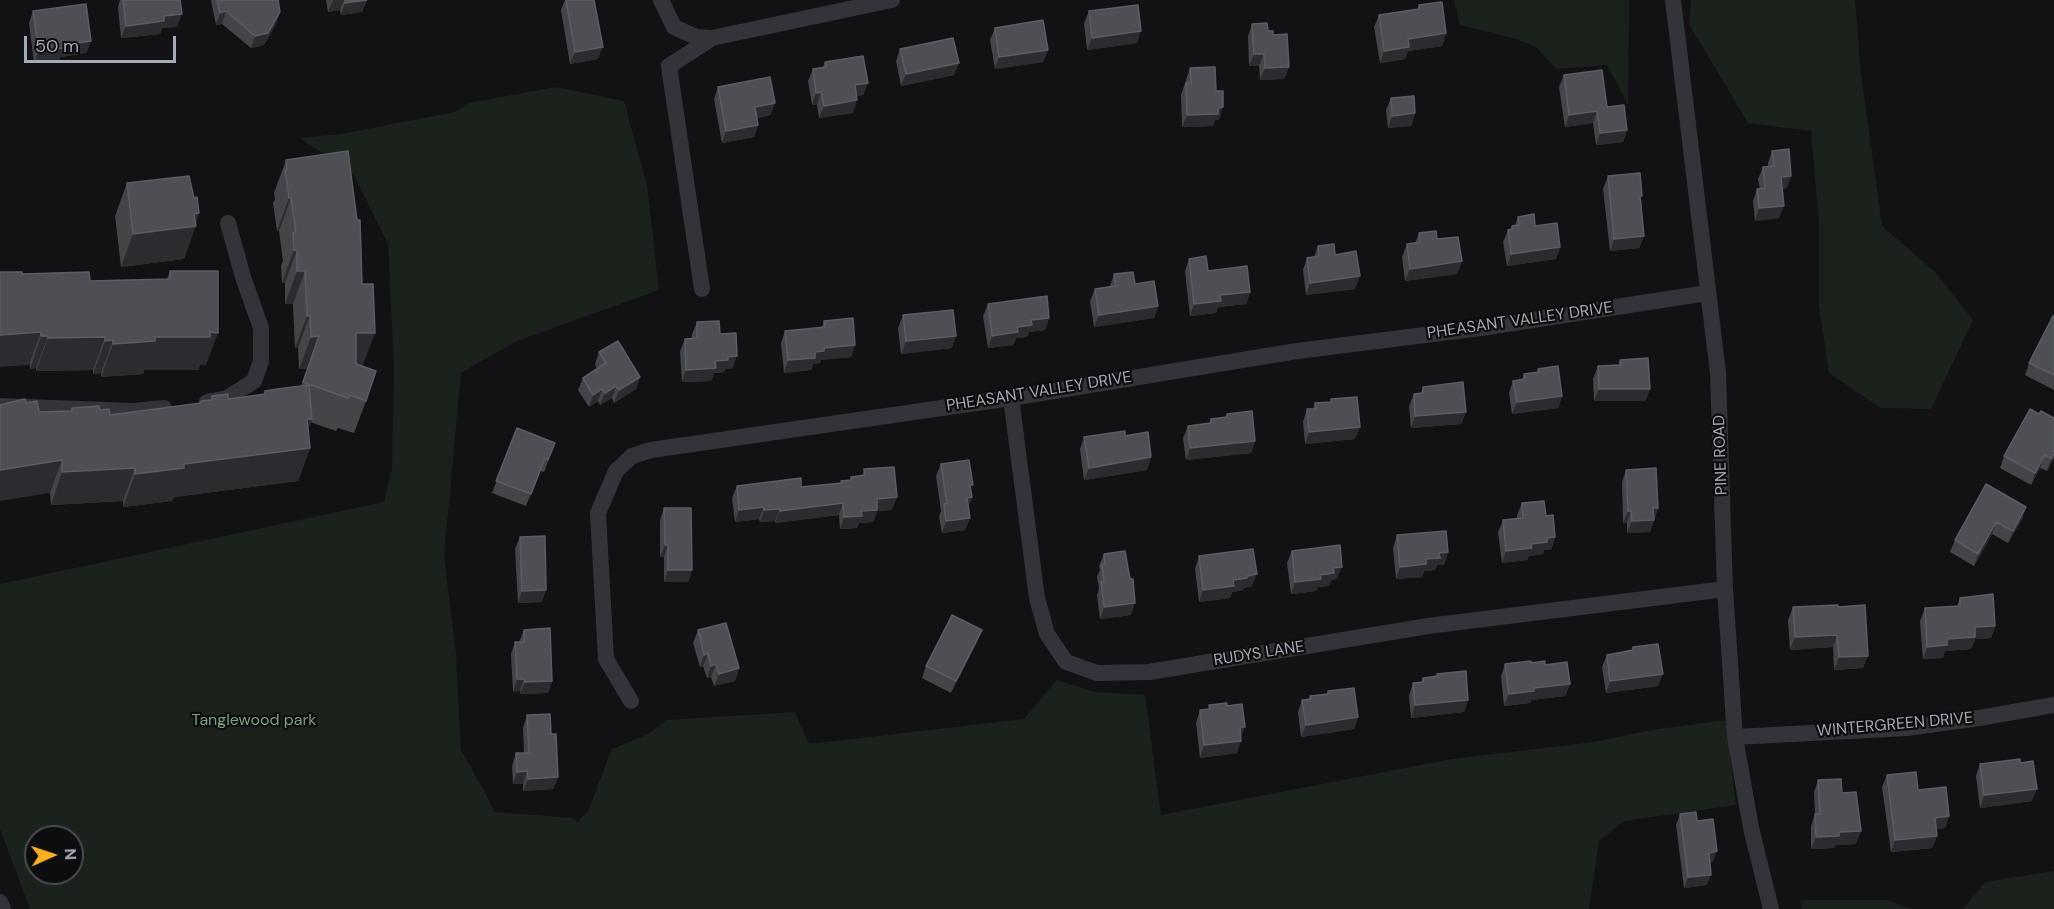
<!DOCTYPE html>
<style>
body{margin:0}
#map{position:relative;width:2054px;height:909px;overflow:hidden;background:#121214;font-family:"DM Sans",sans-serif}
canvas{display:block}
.north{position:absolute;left:24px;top:825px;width:60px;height:60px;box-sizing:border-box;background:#0d0d0f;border:2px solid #494b51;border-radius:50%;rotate:87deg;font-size:16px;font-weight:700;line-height:24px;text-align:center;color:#a3a9b5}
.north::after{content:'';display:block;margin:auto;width:21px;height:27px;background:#fbaf23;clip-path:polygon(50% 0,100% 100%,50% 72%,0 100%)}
.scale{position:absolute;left:24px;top:36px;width:152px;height:27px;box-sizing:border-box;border:3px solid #a3a9b5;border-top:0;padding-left:8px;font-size:18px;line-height:21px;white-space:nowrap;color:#a3a9b5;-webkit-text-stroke:4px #0d0d0f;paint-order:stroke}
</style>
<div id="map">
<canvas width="2054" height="909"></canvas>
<div class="north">N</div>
<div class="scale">50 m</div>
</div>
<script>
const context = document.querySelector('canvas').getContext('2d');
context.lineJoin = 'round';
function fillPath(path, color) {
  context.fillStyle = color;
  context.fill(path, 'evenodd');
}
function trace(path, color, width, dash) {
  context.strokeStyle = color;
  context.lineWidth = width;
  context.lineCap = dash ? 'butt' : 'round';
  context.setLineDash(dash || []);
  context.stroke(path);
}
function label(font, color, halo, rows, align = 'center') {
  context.font = font + ' "DM Sans",sans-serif';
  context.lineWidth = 4.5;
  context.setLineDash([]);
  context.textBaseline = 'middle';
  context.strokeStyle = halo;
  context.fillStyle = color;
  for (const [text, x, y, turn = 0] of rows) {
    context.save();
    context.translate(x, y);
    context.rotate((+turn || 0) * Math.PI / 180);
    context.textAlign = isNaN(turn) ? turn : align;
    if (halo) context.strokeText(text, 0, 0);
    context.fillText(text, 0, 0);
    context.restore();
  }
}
const green = new Path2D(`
 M 1454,0 L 1629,0 L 1628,105 L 1607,65 L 1556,69 L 1536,47 L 1517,39 L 1460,25 Z
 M 1691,0 L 1855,0 L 1861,74 L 1882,226 L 1935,272 L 1973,320 L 1931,409 L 1881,408 L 1829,373 L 1819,307 L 1819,225 L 1811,131 L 1748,123 L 1689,24 Z
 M 556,87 L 624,101 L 647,185 L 659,290 L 517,341 L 461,373 L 444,556 L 456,655 L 461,750 L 488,798 L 494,812 L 574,818 L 577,823 L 588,811 L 612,749 L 650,733 L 666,720 L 795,712 L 809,744 L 1024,719 L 1057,680 L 1095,692 L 1145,695 L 1161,815 L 1452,759 L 1594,742 L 1652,730 L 1726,720 L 1736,805 L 1624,821 L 1599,841 L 1589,909 L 30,909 L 0,829 L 0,584 L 384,502 L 392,469 L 394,367 L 388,244 L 354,175 L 300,138 L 341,134 L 455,112 L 469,103 ZM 36,837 L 72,837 L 72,873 L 36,873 Z
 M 2054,871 L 2054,909 L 1963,909 L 1985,882 Z
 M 1800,900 L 1886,900 L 1912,909 L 1802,909 Z`);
const minor = new Path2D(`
 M 661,0 L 674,27 L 696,37 L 712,38 L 892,0
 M 1673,0 L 1718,373 L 1725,589 L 1735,737 L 1751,828 L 1771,909
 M 702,289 L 669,66 L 712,38
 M 1011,398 L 1037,598 L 1047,634 L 1066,662 L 1097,673 L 1149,672 L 1428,626 L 1725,589
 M 207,402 L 227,398 L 254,381 L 261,361 L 261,328 L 243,277 L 228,223
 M 0,406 L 133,411 L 164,408
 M 631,701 L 606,659 L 598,513 L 616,471 L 632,456 L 651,450 L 1011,398 L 1297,351 L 1481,328 L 1707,293
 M 1735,737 L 1907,728 L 1979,718 L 2054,705
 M 0,902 L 3,909`);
const wall = new Path2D(`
 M 120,0 L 180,0 L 177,27 L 162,28 L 160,34 L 121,38 L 118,7 Z
 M 211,0 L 278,0 L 276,24 L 264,45 L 251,48 L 222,24 L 216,25 Z
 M 326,0 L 367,0 L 362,12 L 341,15 L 340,10 L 328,12 Z
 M 565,0 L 594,0 L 598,59 L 570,64 L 561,10 Z
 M 1419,5 L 1446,33 L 1442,46 L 1408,51 L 1405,59 L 1380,63 L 1374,27 L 1379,15 L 1418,9 Z
 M 33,11 L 91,41 L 86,53 L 60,57 L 59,60 L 34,63 L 29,23 Z
 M 1089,11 L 1137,43 L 1087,50 L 1084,23 Z
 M 1252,24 L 1268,31 L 1273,35 L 1289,67 L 1284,79 L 1260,80 L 1259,66 L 1249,66 L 1248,36 Z
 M 995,28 L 1048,50 L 1043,62 L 995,69 L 990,40 Z
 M 900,49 L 954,75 L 901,86 L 896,61 Z
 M 825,62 L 868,83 L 863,95 L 857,96 L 853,113 L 819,118 L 817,105 L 812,105 L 808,81 L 813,69 L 823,67 Z
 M 1190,68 L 1216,91 L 1219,120 L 1215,120 L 1213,126 L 1182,127 L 1181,95 Z
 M 1564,75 L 1627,130 L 1623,142 L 1596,145 L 1593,123 L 1565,127 L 1559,87 Z
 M 718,87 L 775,103 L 770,115 L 757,118 L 758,125 L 754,137 L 722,143 L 714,99 Z
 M 1391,98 L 1415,113 L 1411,126 L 1388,128 L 1386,110 Z
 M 1772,151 L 1787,188 L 1782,189 L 1779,218 L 1755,221 L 1753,201 L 1757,189 L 1760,189 L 1758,179 L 1763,167 L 1768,166 L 1768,163 Z
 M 286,160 L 363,365 L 360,365 L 366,401 L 354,433 L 338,428 L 336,431 L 310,422 L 308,429 L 310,448 L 298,481 L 174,497 L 172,501 L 123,507 L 123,501 L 51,505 L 50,493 L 26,403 L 39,412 L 71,411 L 72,408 L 100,410 L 110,415 L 200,403 L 201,401 L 211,400 L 212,396 L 228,399 L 264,394 L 265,391 L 301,386 L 307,369 L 299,369 L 298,348 L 295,348 L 293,304 L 285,304 L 285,283 L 282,283 L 281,266 L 283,261 L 279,231 L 277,231 L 273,203 L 275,199 L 274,193 Z
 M 1608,176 L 1641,200 L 1644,236 L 1639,248 L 1610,251 L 1603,189 Z
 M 127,183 L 194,198 L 199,213 L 184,259 L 121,267 L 115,216 Z
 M 1518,217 L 1535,226 L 1560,247 L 1556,259 L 1507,266 L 1503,242 L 1508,230 L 1510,230 L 1512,226 L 1515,225 Z
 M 1419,233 L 1437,239 L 1462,261 L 1457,274 L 1405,281 L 1402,257 L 1407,244 L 1415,243 Z
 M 1318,246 L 1335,255 L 1355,289 L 1306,295 L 1303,270 L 1307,258 L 1314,257 Z
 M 1189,259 L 1208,271 L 1250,292 L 1246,304 L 1218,307 L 1216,313 L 1190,316 L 1185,271 Z
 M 170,271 L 206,365 L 200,365 L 198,370 L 144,370 L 143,374 L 101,377 L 101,373 L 93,374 L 93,370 L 36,371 L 36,368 L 30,369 L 22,274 L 90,281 L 167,279 Z
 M 1114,274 L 1135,284 L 1158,306 L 1154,318 L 1094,327 L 1090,301 L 1095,289 L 1110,286 Z
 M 988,304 L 1049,318 L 1045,330 L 1029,332 L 1027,337 L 1016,338 L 1013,345 L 988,348 L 983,316 Z
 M 903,315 L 952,348 L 901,354 L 898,328 Z
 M 2054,316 L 2054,390 L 2025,375 L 2029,363 Z
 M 824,321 L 855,345 L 851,357 L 821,360 L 820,363 L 813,364 L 811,370 L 784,373 L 781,343 L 785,331 L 822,327 Z
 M 697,322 L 720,334 L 733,368 L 725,369 L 724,372 L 714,373 L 711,381 L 682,382 L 680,351 L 685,339 L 692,338 L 692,334 Z
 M 599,352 L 640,377 L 636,389 L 614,403 L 612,398 L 600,405 L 598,401 L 589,407 L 578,390 L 583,378 L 597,369 L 595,364 Z
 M 1620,360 L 1650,389 L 1645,401 L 1594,401 L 1593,379 L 1598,366 L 1618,365 Z
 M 1538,369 L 1562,396 L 1558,408 L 1512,414 L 1509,393 L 1513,381 L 1522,379 L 1524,374 L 1537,372 Z
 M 1423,387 L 1466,412 L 1461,424 L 1411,428 L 1409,406 L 1414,394 L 1421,393 Z
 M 1331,399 L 1355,439 L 1305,444 L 1303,422 L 1307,409 L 1313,409 L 1315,403 L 1330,402 Z
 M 1227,414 L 1255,441 L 1251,453 L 1186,460 L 1183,438 L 1188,426 L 1209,423 L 1211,419 L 1225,417 Z
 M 2039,414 L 2054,457 L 2047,471 L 2040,468 L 2031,485 L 2000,468 L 2004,456 Z
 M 517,428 L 555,443 L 544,472 L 540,471 L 526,506 L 492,493 Z
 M 1125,436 L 1151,457 L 1147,470 L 1084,480 L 1080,449 L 1084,437 Z
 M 941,464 L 971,489 L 972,497 L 968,508 L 970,518 L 965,530 L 942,533 L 939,517 L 941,511 L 936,476 Z
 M 864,469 L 892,510 L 877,511 L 873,522 L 859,523 L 857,528 L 840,529 L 839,515 L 775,523 L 775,521 L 760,522 L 759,519 L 735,522 L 732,498 L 737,486 L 801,487 L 841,483 L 841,481 L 850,480 L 851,477 L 862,476 Z
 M 1626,470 L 1658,508 L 1650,532 L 1627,533 L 1627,523 L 1623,523 L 1622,482 Z
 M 1522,503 L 1546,516 L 1555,537 L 1551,550 L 1544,550 L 1543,554 L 1529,556 L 1527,560 L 1502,563 L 1498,532 L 1503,520 L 1517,519 L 1517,515 Z
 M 2026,507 L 2022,519 L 2008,543 L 1992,534 L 1974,566 L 1950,552 L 1955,540 Z
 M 664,508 L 692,570 L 688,582 L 664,582 L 664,557 L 660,557 L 660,520 Z
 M 1397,535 L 1448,552 L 1444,565 L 1437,565 L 1435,570 L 1424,571 L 1422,577 L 1396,579 L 1393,548 Z
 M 520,537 L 542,602 L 518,603 L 515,549 Z
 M 1292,551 L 1337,579 L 1331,580 L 1329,586 L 1318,587 L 1316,591 L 1291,594 L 1287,563 Z
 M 1104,554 L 1131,615 L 1100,619 L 1097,595 L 1099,589 L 1097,576 L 1100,570 L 1099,566 Z
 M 1199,556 L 1252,586 L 1244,588 L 1243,590 L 1232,592 L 1230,598 L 1199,602 L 1195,569 Z
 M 1960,598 L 1995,626 L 1991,638 L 1975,639 L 1971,649 L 1945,651 L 1943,658 L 1923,659 L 1920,621 L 1925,608 L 1957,606 Z
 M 1793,607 L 1838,607 L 1863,668 L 1834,670 L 1833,647 L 1790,650 L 1788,620 Z
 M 524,630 L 552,681 L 548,693 L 520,694 L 520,691 L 513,692 L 511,654 L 515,642 L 519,642 Z
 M 698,630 L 739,668 L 735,681 L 714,686 L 711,677 L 707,678 L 703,666 L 700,667 L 693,643 Z
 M 982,630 L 977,642 L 951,693 L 922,678 L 926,666 Z
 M 1633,647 L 1658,686 L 1606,693 L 1602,667 L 1607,655 L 1632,650 Z
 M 1531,663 L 1570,684 L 1565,696 L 1531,700 L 1530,703 L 1504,706 L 1501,676 L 1505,664 Z
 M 1437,674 L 1468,700 L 1464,712 L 1411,718 L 1409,696 L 1413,683 L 1421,682 L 1423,678 L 1436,677 Z
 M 1328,691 L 1358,717 L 1354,729 L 1301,737 L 1298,712 L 1302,700 L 1309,699 L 1310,696 L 1327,694 Z
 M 1209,705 L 1227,706 L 1241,737 L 1237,753 L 1200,758 L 1196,723 L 1200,710 L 1208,710 Z
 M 527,715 L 551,734 L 558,777 L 553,789 L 523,791 L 523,784 L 513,784 L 512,766 L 516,753 L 524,753 L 523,728 Z
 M 2020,763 L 2032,801 L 1980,808 L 1976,776 L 1980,764 Z
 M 1887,775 L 1918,790 L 1949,816 L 1945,828 L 1936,829 L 1937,836 L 1932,848 L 1891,852 L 1882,787 Z
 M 1818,780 L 1842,793 L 1856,844 L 1836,845 L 1835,848 L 1811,849 L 1811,826 L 1815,814 L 1814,792 Z
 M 1680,814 L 1697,821 L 1713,862 L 1710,863 L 1707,885 L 1684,888 L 1676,825 Z`);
const shadedWall = new Path2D(`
 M 333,0 L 344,0 L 340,10 L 328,12 Z
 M 367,0 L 362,12 L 341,15 L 345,3 Z
 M 226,11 L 222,24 L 216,25 L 220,13 Z
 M 280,12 L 276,24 L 264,45 L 251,48 L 255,36 Z
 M 182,14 L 177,27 L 162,28 L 160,34 L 121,38 L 126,26 L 164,16 Z
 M 1141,31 L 1137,43 L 1087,50 L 1092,38 Z
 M 1446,33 L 1442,46 L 1408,51 L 1405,59 L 1380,63 L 1384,51 L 1408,39 Z
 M 91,41 L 86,53 L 60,57 L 59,60 L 34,63 L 39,51 L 63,45 Z
 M 603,47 L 598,59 L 570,64 L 575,52 Z
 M 1048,50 L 1043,62 L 995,69 L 999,57 Z
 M 1254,54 L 1264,54 L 1259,66 L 1249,66 Z
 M 959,63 L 954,75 L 901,86 L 906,74 Z
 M 1289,67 L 1284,79 L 1260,80 L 1265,68 Z
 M 868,83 L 863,95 L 850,97 L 855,85 Z
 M 821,92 L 817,105 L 812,105 L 816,93 Z
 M 857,100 L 853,113 L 819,118 L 824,106 Z
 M 775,103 L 770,115 L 750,119 L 755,107 Z
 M 1223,107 L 1219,120 L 1215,120 L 1213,126 L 1182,127 L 1187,115 L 1218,108 Z
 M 1597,111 L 1593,123 L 1565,127 L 1569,115 Z
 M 1415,113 L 1411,126 L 1388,128 L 1392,116 Z
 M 758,125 L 754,137 L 722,143 L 726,131 Z
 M 1627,130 L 1623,142 L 1596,145 L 1600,133 Z
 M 1791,176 L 1787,188 L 1777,189 L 1781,177 Z
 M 289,198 L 291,198 L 279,231 L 277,231 Z
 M 1784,206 L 1779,218 L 1755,221 L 1759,208 Z
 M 199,213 L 194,227 L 196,226 L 184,259 L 121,267 L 133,234 L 194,214 Z
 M 1644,236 L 1639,248 L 1610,251 L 1614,239 Z
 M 1560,247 L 1556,259 L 1507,266 L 1511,254 Z
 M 294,250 L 297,250 L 285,283 L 282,283 Z
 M 1462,261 L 1457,274 L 1405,281 L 1410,269 Z
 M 297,271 L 305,271 L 293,304 L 285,304 Z
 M 1360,276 L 1355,289 L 1306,295 L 1310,283 Z
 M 1250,292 L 1246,304 L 1218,307 L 1216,313 L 1190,316 L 1194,304 L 1220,295 Z
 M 1158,306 L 1154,318 L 1094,327 L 1099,315 Z
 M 310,315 L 298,348 L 295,348 L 307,316 Z
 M 1049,318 L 1045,330 L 1029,332 L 1027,337 L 1016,338 L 1013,345 L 988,348 L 992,336 L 1031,320 Z
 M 41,332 L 29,365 L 0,367 L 0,335 Z
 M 210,332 L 218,333 L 206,365 L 200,365 L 198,370 L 144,370 L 143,374 L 101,377 L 113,344 L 155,337 Z
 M 356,333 L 375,333 L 363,365 L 344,366 Z
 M 41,336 L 48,336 L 36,368 L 30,369 Z
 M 319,336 L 307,369 L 299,369 L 311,337 Z
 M 956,336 L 952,348 L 901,354 L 906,341 Z
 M 105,337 L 93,370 L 36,371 L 48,338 Z
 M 113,340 L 101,373 L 93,374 L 105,341 Z
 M 855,345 L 851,357 L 821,360 L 820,363 L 813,364 L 811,370 L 784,373 L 788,360 L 824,348 Z
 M 737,356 L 733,368 L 725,369 L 724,372 L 714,373 L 711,381 L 682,382 L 686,370 L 728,357 Z
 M 640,377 L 636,389 L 614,403 L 619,390 Z
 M 616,386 L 612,398 L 600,405 L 605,393 Z
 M 602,389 L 598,401 L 589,407 L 593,395 Z
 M 1599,389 L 1650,389 L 1645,401 L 1594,401 Z
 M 1562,396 L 1558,408 L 1512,414 L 1517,402 Z
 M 1466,412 L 1461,424 L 1411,428 L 1415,416 Z
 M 307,419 L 312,419 L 300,449 L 310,448 L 298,481 L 174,497 L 172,501 L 123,507 L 135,474 L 184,464 Z
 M 1360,427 L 1355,439 L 1305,444 L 1309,432 Z
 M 1255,441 L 1251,453 L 1186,460 L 1190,448 Z
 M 2054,453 L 2054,457 L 2047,471 L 2051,459 Z
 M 2045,455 L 2040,468 L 2031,485 L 2035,473 Z
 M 1151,457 L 1147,470 L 1084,480 L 1089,468 Z
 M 62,460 L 50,493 L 0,501 L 0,470 Z
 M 135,468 L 123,501 L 51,505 L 62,472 Z
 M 897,497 L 892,510 L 877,511 L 873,522 L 859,523 L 857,528 L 840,529 L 844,517 L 861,511 L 877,499 Z
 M 972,497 L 967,509 L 967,498 Z
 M 843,503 L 839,515 L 775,523 L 780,511 Z
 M 764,507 L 759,519 L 735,522 L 739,510 Z
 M 2026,507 L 2022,519 L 2008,543 L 2013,531 Z
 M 1653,508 L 1658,508 L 1650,532 L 1627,533 L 1632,521 Z
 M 780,509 L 775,521 L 760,522 L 764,510 Z
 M 1628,511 L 1631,511 L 1627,523 L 1623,523 Z
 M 970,518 L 965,530 L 942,533 L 946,521 Z
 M 1996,522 L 1992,534 L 1974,566 L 1978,554 Z
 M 1555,537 L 1551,550 L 1544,550 L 1543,554 L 1529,556 L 1527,560 L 1502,563 L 1506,551 L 1531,544 L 1547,538 Z
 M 665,545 L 668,545 L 664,557 L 660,557 Z
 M 1448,552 L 1444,565 L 1437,565 L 1435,570 L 1424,571 L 1422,577 L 1396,579 L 1400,567 L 1426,559 L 1439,553 Z
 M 1342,567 L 1337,579 L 1331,580 L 1329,586 L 1318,587 L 1316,591 L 1291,594 L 1295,582 L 1320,575 L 1333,568 Z
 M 668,570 L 692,570 L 688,582 L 664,582 Z
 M 1257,574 L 1252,586 L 1244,588 L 1243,590 L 1232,592 L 1230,598 L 1199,602 L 1203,590 L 1247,576 Z
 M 546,590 L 542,602 L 518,603 L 522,591 Z
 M 1135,603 L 1131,615 L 1100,619 L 1104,607 Z
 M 1995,626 L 1991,638 L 1975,639 L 1971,649 L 1945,651 L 1943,658 L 1923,659 L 1927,647 L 1975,627 Z
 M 982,630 L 977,642 L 951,693 L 956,681 Z
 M 1837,635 L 1833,647 L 1790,650 L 1795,637 Z
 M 708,654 L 703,666 L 700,667 L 704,655 Z
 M 1868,656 L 1863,668 L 1834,670 L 1839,657 Z
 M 716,664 L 711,677 L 707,678 L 711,666 Z
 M 739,668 L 735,681 L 714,686 L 719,674 Z
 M 1663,674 L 1658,686 L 1606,693 L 1610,681 Z
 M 517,679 L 524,679 L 520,691 L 513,692 Z
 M 552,681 L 548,693 L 520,694 L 525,682 Z
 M 1570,684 L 1565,696 L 1531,700 L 1530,703 L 1504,706 L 1509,694 L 1534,688 Z
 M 1468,700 L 1464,712 L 1411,718 L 1415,705 Z
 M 1358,717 L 1354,729 L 1301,737 L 1306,725 Z
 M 1240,727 L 1245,727 L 1240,739 Z
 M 1241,741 L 1237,753 L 1200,758 L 1204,745 Z
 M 527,771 L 523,784 L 513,784 L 517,772 Z
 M 558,777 L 553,789 L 523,791 L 528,779 Z
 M 2037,789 L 2032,801 L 1980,808 L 1984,795 Z
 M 1949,816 L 1945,828 L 1930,830 L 1935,818 Z
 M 1861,831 L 1856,844 L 1836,845 L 1835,848 L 1811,849 L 1816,837 L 1839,832 Z
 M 1937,836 L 1932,848 L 1891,852 L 1895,840 Z
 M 1717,851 L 1713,862 L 1705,863 L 1709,853 Z
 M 1711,875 L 1707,885 L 1684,888 L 1688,877 Z`);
const building = new Path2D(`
 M 123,0 L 180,0 L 182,14 L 164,16 L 164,21 L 126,26 Z
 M 217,0 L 278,0 L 280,12 L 268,33 L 255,36 L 226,11 L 220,13 Z
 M 345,0 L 367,0 L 345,3 Z
 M 566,0 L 594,0 L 603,47 L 575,52 Z
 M 1442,2 L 1446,33 L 1408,39 L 1409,47 L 1384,51 L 1379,15 L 1419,9 L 1419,5 Z
 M 86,4 L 91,41 L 63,45 L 64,48 L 39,51 L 33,11 Z
 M 1138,5 L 1141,31 L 1092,38 L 1089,11 Z
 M 1043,20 L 1048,50 L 999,57 L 995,28 Z
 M 1267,23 L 1268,31 L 1273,31 L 1273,35 L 1287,34 L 1289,67 L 1265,68 L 1264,54 L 1254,54 L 1252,24 Z
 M 953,38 L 959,63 L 906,74 L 900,49 Z
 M 863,56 L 868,83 L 855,85 L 857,100 L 824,106 L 821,92 L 816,93 L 813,69 L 826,67 L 825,62 Z
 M 1215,67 L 1216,91 L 1223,91 L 1223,107 L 1218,108 L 1218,114 L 1187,115 L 1186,83 L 1191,83 L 1190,68 Z
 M 1602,70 L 1607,107 L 1624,105 L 1627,130 L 1600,133 L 1597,111 L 1569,115 L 1564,75 Z
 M 770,77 L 775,103 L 755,107 L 758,125 L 726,131 L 718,87 Z
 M 1414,96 L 1415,113 L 1392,116 L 1391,98 Z
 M 1789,149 L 1791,176 L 1781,177 L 1784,206 L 1759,208 L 1757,189 L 1765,188 L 1763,167 L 1774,166 L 1772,151 Z
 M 348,151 L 357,220 L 360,220 L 362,284 L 373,284 L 375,333 L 356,333 L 356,364 L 376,371 L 366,401 L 350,395 L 348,398 L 303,382 L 319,336 L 311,337 L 310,315 L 307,316 L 305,271 L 297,271 L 297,250 L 294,250 L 293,233 L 296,233 L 291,198 L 289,198 L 285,170 L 287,170 L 286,160 Z
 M 1640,173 L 1642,196 L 1640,196 L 1644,236 L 1614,239 L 1608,176 Z
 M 189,176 L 194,198 L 197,197 L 199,213 L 194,214 L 196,226 L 133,234 L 127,183 Z
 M 1534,214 L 1535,226 L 1557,223 L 1560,247 L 1511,254 L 1508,230 L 1512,229 L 1512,226 L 1519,225 L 1518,217 Z
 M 1436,231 L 1437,239 L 1458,237 L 1462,261 L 1410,269 L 1407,244 L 1420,242 L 1419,233 Z
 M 1334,244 L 1335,255 L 1356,251 L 1360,276 L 1310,283 L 1307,258 L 1319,256 L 1318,246 Z
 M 1206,256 L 1208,271 L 1247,266 L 1250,292 L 1220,295 L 1221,301 L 1194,304 L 1189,259 Z
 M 170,271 L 218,271 L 218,333 L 210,332 L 210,337 L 155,337 L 155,341 L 113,344 L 113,340 L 105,341 L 105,337 L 48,338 L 48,336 L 41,336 L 41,332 L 0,335 L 0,272 L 22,272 L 22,274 L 89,272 L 90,281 L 170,279 Z
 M 1133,272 L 1135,284 L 1154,281 L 1158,306 L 1099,315 L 1095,289 L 1116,286 L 1114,274 Z
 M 1047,296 L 1049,318 L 1031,320 L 1032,325 L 1017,327 L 1018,332 L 992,336 L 988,304 Z
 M 953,310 L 956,336 L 906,341 L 903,315 Z
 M 2053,316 L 2054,316 L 2054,375 L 2029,363 Z
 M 853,318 L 855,345 L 824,348 L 824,351 L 815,352 L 815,358 L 788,360 L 785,331 L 825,327 L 824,321 Z
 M 719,321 L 720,334 L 736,333 L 737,356 L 728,357 L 728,360 L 715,361 L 716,368 L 686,370 L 685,339 L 697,338 L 697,322 Z
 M 618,341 L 640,377 L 619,390 L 616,386 L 605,393 L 602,389 L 593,395 L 583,378 L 606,363 L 599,352 Z
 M 1648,358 L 1650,389 L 1599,389 L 1598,366 L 1621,365 L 1620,360 Z
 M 1558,366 L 1562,396 L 1517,402 L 1513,381 L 1525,379 L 1524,374 L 1539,372 L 1538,369 Z
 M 1463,382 L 1466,412 L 1415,416 L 1414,394 L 1423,393 L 1423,387 Z
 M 309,385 L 312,419 L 307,419 L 310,448 L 184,464 L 184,468 L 135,474 L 135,468 L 62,472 L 62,460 L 0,470 L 0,405 L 25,399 L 26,403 L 37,401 L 39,412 L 72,411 L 72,408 L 99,406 L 100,410 L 109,409 L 110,415 L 201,403 L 201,401 L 212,400 L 212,396 L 228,394 L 228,399 L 244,397 L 265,394 L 265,391 L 277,389 Z
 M 1357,397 L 1360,427 L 1309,432 L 1307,409 L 1316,409 L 1315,403 L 1332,402 L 1331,399 Z
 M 2030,409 L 2039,414 L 2041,411 L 2054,418 L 2054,453 L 2051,459 L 2045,455 L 2035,473 L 2004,456 Z
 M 1252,411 L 1255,441 L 1190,448 L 1188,426 L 1211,423 L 1211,419 L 1227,417 L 1227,414 Z
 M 517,428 L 555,443 L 548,460 L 545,458 L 531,494 L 496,481 Z
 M 1125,431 L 1125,436 L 1148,432 L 1151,457 L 1089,468 L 1084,437 Z
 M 969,460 L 973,485 L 970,485 L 972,497 L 967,498 L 970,518 L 946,521 L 944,504 L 947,504 L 941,464 Z
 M 894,467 L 897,497 L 877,499 L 877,510 L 861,511 L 862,516 L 844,517 L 843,503 L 780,511 L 780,509 L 764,510 L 764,507 L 739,510 L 737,486 L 801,478 L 801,487 L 842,483 L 841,481 L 851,480 L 851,477 L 865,475 L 864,469 Z
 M 1656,468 L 1658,508 L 1653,508 L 1654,520 L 1632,521 L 1631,511 L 1628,511 L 1626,470 Z
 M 1986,484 L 2026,507 L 2013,531 L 1996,522 L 1978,554 L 1955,540 Z
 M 1544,501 L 1546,516 L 1553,515 L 1555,537 L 1547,538 L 1547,542 L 1531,544 L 1532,548 L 1506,551 L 1503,520 L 1523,518 L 1522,503 Z
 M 664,508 L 691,508 L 692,570 L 668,570 L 668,545 L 665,545 Z
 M 1446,531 L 1448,552 L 1439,553 L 1440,558 L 1426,559 L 1426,564 L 1400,567 L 1397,535 Z
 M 545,536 L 546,590 L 522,591 L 520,537 Z
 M 1340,545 L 1342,567 L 1333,568 L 1334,573 L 1320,575 L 1321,579 L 1295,582 L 1292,551 Z
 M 1253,549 L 1257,574 L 1247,576 L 1247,578 L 1233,580 L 1234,586 L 1203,590 L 1199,556 Z
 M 1125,551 L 1130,579 L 1133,579 L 1135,603 L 1104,607 L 1101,582 L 1104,582 L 1102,564 L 1105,564 L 1104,554 Z
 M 1993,594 L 1995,626 L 1975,627 L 1975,637 L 1947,639 L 1947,645 L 1927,647 L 1925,608 L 1960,606 L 1960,598 Z
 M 1838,605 L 1838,607 L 1865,605 L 1868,656 L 1839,657 L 1837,635 L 1795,637 L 1793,607 Z
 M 952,615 L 982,630 L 956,681 L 926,666 Z
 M 726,623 L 739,668 L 719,674 L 716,664 L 711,666 L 708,654 L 704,655 L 698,630 Z
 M 550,628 L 552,681 L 525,682 L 524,679 L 517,679 L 515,642 L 524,642 L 524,630 Z
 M 1658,644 L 1663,674 L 1610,681 L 1607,655 L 1633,650 L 1633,647 Z
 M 1531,661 L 1531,663 L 1545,661 L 1545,665 L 1567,662 L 1570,684 L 1534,688 L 1534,691 L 1509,694 L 1505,664 Z
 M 1466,671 L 1468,700 L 1415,705 L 1413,683 L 1423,682 L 1423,678 L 1438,676 L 1437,674 Z
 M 1354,688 L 1358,717 L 1306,725 L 1302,700 L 1311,699 L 1310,696 L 1328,694 L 1328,691 Z
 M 1227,703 L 1227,706 L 1242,704 L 1245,727 L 1240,727 L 1241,741 L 1204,745 L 1200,710 L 1210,709 L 1209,705 Z
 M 550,714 L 551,734 L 556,734 L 558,777 L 528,779 L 527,771 L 517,772 L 516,753 L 529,753 L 527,715 Z
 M 2020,759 L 2020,763 L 2033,761 L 2037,789 L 1984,795 L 1980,764 Z
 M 1916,772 L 1918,790 L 1946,787 L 1949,816 L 1935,818 L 1937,836 L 1895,840 L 1887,775 Z
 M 1841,779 L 1842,793 L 1856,792 L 1861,831 L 1839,832 L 1839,836 L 1816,837 L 1815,814 L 1820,814 L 1818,780 Z
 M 1696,812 L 1697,821 L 1713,819 L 1717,851 L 1709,853 L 1711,875 L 1688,877 L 1680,814 Z`);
const streetNames = [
 ["PHEASANT VALLEY DRIVE",1520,321,-8],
 ["PHEASANT VALLEY DRIVE",1039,392,-9],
 ["PINE ROAD",1721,455,-92],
 ["RUDYS LANE",1259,654,-9],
 ["WINTERGREEN DRIVE",1895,725,-5]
];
const parkNames = [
 ["Tanglewood park",254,721]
];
fillPath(green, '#1a221b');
trace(minor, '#333439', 16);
fillPath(wall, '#434549');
fillPath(shadedWall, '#2b2c2f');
fillPath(building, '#4e4f55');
trace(building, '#5b5d64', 1.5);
label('16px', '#a3a9b5', '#0d0d0f', streetNames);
label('16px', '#79a17b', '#0d0d0f', parkNames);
</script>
